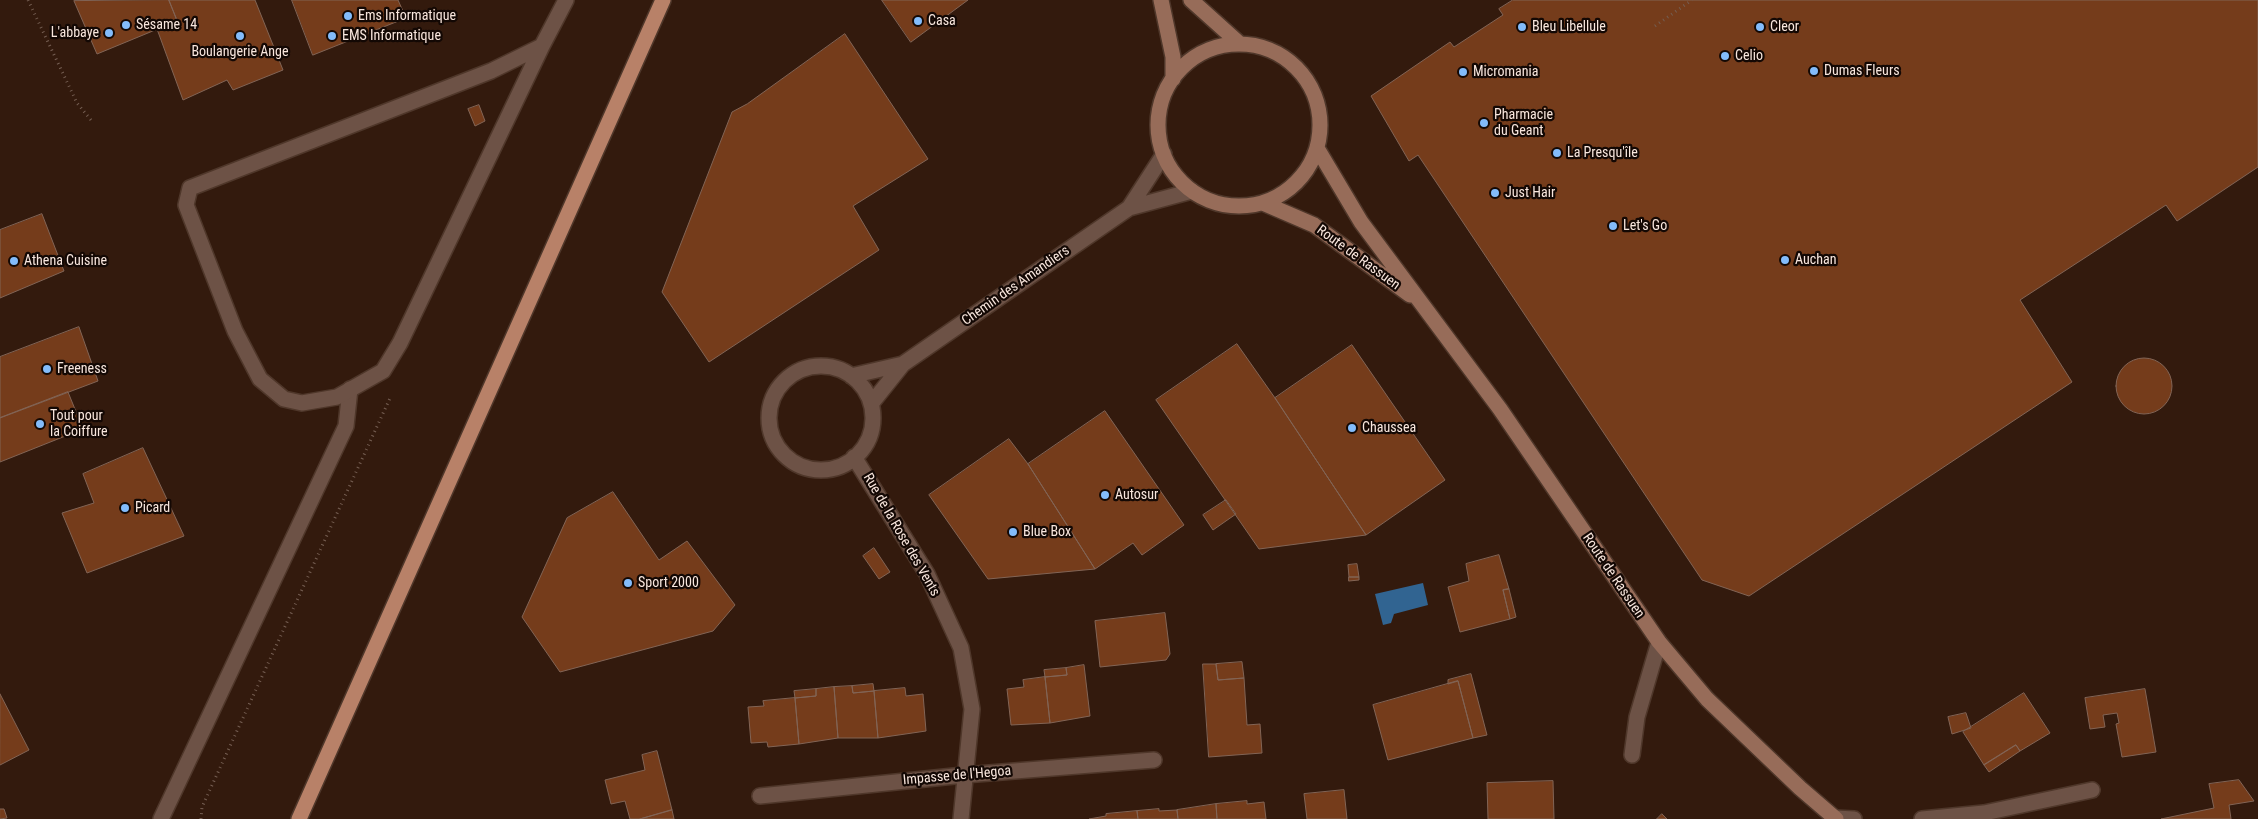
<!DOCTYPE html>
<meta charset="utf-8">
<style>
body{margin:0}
canvas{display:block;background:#331a0d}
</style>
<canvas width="2258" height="819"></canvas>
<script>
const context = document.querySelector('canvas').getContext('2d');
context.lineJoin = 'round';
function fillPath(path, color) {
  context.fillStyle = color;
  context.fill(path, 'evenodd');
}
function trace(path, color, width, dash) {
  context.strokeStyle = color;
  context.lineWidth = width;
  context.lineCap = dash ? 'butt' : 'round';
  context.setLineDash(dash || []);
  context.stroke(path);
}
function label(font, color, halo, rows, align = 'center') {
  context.font = font + ' "Roboto Condensed",sans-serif';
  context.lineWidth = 4.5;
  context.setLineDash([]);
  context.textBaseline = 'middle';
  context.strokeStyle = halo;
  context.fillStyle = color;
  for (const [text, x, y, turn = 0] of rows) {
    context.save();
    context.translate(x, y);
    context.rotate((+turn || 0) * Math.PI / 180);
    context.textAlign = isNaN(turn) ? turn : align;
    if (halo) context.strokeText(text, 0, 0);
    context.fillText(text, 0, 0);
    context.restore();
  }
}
const water = new Path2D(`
 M 1423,583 L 1428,605 L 1394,614 L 1391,623 L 1383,625 L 1375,594 Z`);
const building = new Path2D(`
 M 169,0 L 177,21 L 97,54 L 74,1 Z
 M 169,0 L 255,0 L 283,70 L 233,90 L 227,80 L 183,100 L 157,29 L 177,21 Z
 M 292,0 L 398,0 L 406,18 L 313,55 Z
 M 882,0 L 968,0 L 911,42 Z
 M 1513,0 L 2258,0 L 2258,167 L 2177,221 L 2166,205 L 2020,300 L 2072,382 L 1749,596 L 1702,580 L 1418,155 L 1409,161 L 1371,96 L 1450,42 L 1454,47 L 1503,15 L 1499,9 Z
 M 845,34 L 928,159 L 853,206 L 879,250 L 709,362 L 662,292 L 732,112 L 747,104 Z
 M 479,105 L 485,121 L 475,126 L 468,109 Z
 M 42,214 L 64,271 L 0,298 L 0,230 Z
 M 79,327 L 98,381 L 0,418 L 0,357 Z
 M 1237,344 L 1275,398 L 1366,535 L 1259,549 L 1156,400 Z
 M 1352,345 L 1445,480 L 1366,535 L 1275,398 Z
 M2116 386a28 28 0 1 1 56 0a28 28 0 1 1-56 0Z
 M 68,392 L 83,429 L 0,462 L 0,418 Z
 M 1105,411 L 1184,525 L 1142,555 L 1133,543 L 1095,569 L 1028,464 Z
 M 1009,439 L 1028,464 L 1095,569 L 988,579 L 929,495 Z
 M 143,448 L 184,536 L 87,573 L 62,513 L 94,503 L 83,474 Z
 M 613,492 L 659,560 L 687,541 L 735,605 L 713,631 L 560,672 L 522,617 L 567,518 Z
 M 1226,500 L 1236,514 L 1213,530 L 1203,515 Z
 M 874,548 L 890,572 L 879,579 L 863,556 Z
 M 1499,555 L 1509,589 L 1503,590 L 1510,619 L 1460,632 L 1448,587 L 1469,581 L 1466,564 Z
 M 1357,564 L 1359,577 L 1349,577 L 1348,565 Z
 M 1349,577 L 1359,577 L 1359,580 L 1349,581 Z
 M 1509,589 L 1516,617 L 1510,619 L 1503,590 Z
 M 1165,613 L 1170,654 L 1166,660 L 1100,667 L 1095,621 Z
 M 1242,662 L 1244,678 L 1218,680 L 1216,664 Z
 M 1203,664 L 1216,664 L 1218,680 L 1244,678 L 1247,725 L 1260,724 L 1262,753 L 1209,757 Z
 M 1084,665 L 1090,716 L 1050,723 L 1045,677 L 1067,675 L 1066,668 Z
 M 1066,668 L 1067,675 L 1045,677 L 1044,670 Z
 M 1471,674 L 1487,735 L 1473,738 L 1458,681 L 1448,684 L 1448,680 Z
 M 1045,677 L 1050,723 L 1011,725 L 1007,689 L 1024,687 L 1023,680 Z
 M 1458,681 L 1473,738 L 1388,760 L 1373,705 Z
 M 873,684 L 874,691 L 853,693 L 852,686 Z
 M 852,686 L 853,693 L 874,691 L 878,738 L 838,738 L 834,687 Z
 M 834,687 L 838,738 L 799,744 L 795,698 L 816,696 L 816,689 Z
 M 905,688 L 906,696 L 923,694 L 926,731 L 878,738 L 874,691 Z
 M 816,689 L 816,696 L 795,698 L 794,691 Z
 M 2145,689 L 2156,752 L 2122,757 L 2116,724 L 2119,723 L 2117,713 L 2103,715 L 2105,727 L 2090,729 L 2085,698 Z
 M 2024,693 L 2050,733 L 2020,751 L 2016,745 L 1984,765 L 1963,732 Z
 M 0,694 L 29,750 L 0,765 Z
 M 795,698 L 799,744 L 768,747 L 767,742 L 751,743 L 748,707 L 764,706 L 763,701 Z
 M 1966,713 L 1971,728 L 1952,734 L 1948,717 Z
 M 2016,745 L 2020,751 L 1989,772 L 1984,765 Z
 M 657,751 L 672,810 L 640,819 L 630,819 L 625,801 L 611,804 L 605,780 L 645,770 L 642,755 Z
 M 2239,780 L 2254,801 L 2229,805 L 2231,819 L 2161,819 L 2214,808 L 2209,784 Z
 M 1553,781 L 1554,819 L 1488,819 L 1487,783 Z
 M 1344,790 L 1347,819 L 1307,819 L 1304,794 Z
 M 1247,801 L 1247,804 L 1264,802 L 1266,819 L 1217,819 L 1216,804 Z
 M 1216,804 L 1217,819 L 1178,819 L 1177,810 Z
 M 0,809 L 4,809 L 7,818 L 0,819 Z
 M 1159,809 L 1159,811 L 1177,810 L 1178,819 L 1138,819 L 1137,811 Z
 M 672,810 L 674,819 L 640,819 Z
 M 1137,811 L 1138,819 L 1089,819 L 1106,816 L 1106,814 Z
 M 1662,814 L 1667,819 L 1657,819 Z`);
const path = new Path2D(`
 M 28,0 L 77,103 L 91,120
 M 1655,26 L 1692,0
 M 201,819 L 202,807 L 391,396`);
const lane = new Path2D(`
 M 1632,755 L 1637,717 L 1659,642
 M 161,819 L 346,426 L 350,389`);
const street = new Path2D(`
 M 542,46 L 491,71 L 190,188 L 186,205 L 235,331 L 260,379 L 284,399 L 302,403 L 337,397 L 383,371 L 400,343 L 542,46 L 566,0
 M 1164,154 L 1129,208 L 1192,191
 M 903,364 L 1129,208
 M769 418a52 52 0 1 1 104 0a52 52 0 1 1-104 0Z
 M 851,376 L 903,364 L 871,404
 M 854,457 L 927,574 L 961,648 L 972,709 L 961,819
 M 760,796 L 964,775 L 1154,760
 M 1835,818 L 1854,819
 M 1922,819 L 1984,813 L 2092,790`);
const secondary = new Path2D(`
 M 1161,0 L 1173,57 L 1173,79
 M 1191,0 L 1240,44
 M1158 125a81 81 0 1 1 162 0a81 81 0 1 1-162 0Z
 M 1317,148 L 1361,222 L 1500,409 L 1659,642 L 1707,699 L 1800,788 L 1836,819
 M 1263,203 L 1314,225 L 1410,295`);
const primary = new Path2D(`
 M 299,819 L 663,0`);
const markers = [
 [348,16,5,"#83bcfb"],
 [918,21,5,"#83bcfb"],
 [126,25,5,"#83bcfb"],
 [1522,27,5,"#83bcfb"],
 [1760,27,5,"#83bcfb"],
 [109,33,5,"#83bcfb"],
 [240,36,5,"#83bcfb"],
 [332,36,5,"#83bcfb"],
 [1725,56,5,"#83bcfb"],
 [1814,71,5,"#83bcfb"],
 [1463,72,5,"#83bcfb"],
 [1484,123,5,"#83bcfb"],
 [1557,153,5,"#83bcfb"],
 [1495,193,5,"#83bcfb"],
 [1613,226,5,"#83bcfb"],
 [1785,260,5,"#83bcfb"],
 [14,261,5,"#83bcfb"],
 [47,369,5,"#83bcfb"],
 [40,424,5,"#83bcfb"],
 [1352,428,5,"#83bcfb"],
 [1105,495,5,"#83bcfb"],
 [125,508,5,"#83bcfb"],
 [1013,532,5,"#83bcfb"],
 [628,583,5,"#83bcfb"]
];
const poiNames = [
 ["Ems Informatique",358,16],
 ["Casa",928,21],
 ["Sésame 14",136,25],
 ["Bleu Libellule",1532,27],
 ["Cleor",1770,27],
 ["L'abbaye",99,33,"right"],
 ["EMS Informatique",342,36],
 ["Boulangerie Ange",240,52,"center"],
 ["Celio",1735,56],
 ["Dumas Fleurs",1824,71],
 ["Micromania",1473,72],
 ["Pharmacie",1494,115],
 ["du Geant",1494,131],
 ["La Presqu'île",1567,153],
 ["Just Hair",1505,193],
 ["Let's Go",1623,226],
 ["Auchan",1795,260],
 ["Athena Cuisine",24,261],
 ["Freeness",57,369],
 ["Tout pour",50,416],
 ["la Coiffure",50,432],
 ["Chaussea",1362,428],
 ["Autosur",1115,495],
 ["Picard",135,508],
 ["Blue Box",1023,532],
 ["Sport 2000",638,583]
];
const streetNames = [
 ["Route de Rassuen",1358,258,36],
 ["Chemin des Amandiers",1016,286,-35],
 ["Rue de la Rose des Vents",901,535,60],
 ["Route de Rassuen",1613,576,56],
 ["Impasse de l'Hegoa",957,776,-5]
];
fillPath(water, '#316491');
fillPath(building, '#753c1b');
trace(building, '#826455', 1);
trace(lane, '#4f372a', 18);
trace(street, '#4f372a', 18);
trace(secondary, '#4f372a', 18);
trace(primary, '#4f372a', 18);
trace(path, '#755e52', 3, [1, 4]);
trace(lane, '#6d5246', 15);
trace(street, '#6d5246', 15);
trace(secondary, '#976c59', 15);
trace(primary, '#b88168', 15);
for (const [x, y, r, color] of markers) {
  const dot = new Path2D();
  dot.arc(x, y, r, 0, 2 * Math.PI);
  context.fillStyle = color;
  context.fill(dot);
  trace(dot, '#130804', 2);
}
label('14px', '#f9e7de', '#130804', poiNames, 'left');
label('14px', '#f9e7de', '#130804', streetNames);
</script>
